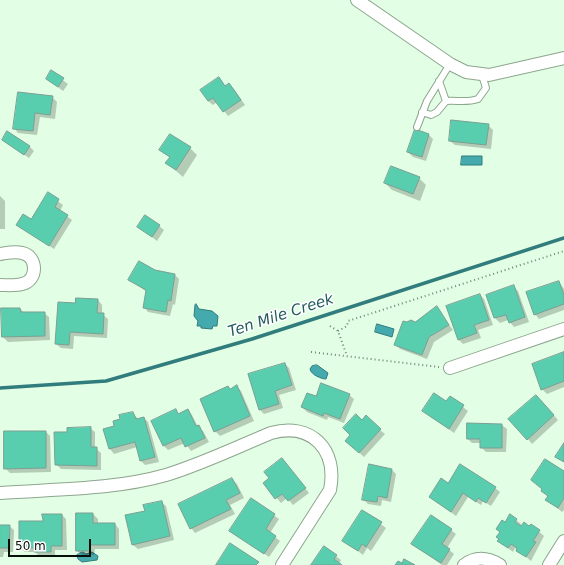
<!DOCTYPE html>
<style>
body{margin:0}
#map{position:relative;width:564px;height:565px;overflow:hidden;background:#e2fee4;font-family:"DejaVu Sans",sans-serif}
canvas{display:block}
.scale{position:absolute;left:8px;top:539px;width:83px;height:18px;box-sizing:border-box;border:2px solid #060f07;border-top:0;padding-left:5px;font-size:12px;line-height:14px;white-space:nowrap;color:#060f07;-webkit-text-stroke:3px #fff;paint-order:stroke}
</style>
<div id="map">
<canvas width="564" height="565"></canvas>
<div class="scale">50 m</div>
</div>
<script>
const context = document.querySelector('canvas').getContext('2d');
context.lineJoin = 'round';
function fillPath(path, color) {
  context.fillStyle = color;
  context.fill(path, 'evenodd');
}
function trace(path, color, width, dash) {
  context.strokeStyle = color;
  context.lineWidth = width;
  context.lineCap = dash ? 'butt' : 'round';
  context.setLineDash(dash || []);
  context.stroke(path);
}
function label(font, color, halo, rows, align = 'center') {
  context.font = font + ' "DejaVu Sans",sans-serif';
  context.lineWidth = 3;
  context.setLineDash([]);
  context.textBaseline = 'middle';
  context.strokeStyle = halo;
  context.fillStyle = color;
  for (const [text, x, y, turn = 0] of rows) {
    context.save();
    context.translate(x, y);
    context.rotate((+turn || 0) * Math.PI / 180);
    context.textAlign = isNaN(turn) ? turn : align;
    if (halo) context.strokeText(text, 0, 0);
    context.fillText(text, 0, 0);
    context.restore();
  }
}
const water = new Path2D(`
 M 462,156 L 482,156 L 482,165 L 461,165 Z
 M 196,304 L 199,309 L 212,311 L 218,316 L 217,326 L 213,326 L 212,329 L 201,328 L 201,326 L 197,326 L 198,321 L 194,316 L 195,305 Z
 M 377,324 L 394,329 L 392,337 L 375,332 Z
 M 317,365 L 328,373 L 326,379 C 322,379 311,375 310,369 L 312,366 Z
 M 83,552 L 86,554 L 92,552 L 98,556 L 97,560 L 82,562 L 78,559 L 77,555 Z`);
const shadow = new Path2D(`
 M 52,72 L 68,84 L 63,91 L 47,79 Z
 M 218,78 L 226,87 L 229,84 L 234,89 L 245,105 L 228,116 L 217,102 L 213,105 L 208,101 Z
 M 52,97 L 57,102 L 55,119 L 40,117 L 37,135 L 18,133 L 14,128 Z
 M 488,125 L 493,130 L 491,149 L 455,145 L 450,141 Z
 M 170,135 L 190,148 L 197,155 L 183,177 L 167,163 L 170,158 L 161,149 Z
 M 429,135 L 433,139 L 426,161 L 413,157 L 408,152 Z
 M 3,140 L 30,147 L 34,151 L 29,158 Z
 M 419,178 L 426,185 L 420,201 L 392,190 L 385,183 Z
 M 48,194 L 63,205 L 60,211 L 72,220 L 54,249 L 17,225 L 31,221 Z
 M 0,196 L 5,201 L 5,229 L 0,229 Z
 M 159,226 L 164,230 L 157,241 L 139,227 Z
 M 154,271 L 175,275 L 179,279 L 175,305 L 173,304 L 170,316 L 148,312 L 144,307 L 147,292 L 129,279 Z
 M 559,282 L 564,289 L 564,310 L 539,319 L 535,314 Z
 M 513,286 L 518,291 L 529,322 L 514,327 L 508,320 L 500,323 L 495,318 L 487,295 Z
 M 480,295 L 484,299 L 493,325 L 478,330 L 481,338 L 463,344 L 458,339 Z
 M 98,300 L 102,305 L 102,314 L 108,319 L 107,338 L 74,336 L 73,349 L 61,348 L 56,344 L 76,304 Z
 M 437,308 L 453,330 L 434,342 L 427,359 L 400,349 L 395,344 L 416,323 Z
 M 2,309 L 20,309 L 25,313 L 44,313 L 49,317 L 50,340 L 8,342 L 3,337 Z
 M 564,353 L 564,387 L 547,394 L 542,389 Z
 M 285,364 L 289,368 L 296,390 L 279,395 L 283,408 L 264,414 L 260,410 Z
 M 228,387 L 230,389 L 237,387 L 241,391 L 254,421 L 220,436 L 215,431 Z
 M 349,395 L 354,399 L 344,423 L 328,417 L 327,420 L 307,412 L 302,407 L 316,397 Z
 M 450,397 L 468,411 L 454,433 L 423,411 L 447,402 Z
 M 541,400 L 558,420 L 532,444 L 528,439 Z
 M 188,410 L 192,415 L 198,427 L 203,431 L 209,442 L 191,451 L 185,443 L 168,450 L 164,446 L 175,411 L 179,414 Z
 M 133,413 L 138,419 L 144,418 L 148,422 L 159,462 L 145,465 L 141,461 L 137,447 L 114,454 L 110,449 L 104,430 L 115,427 Z
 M 362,421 L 380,430 L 385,434 L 364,457 L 351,445 Z
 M 502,425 L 507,429 L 506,452 L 486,452 L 481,447 L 481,443 L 472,443 L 468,439 Z
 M 90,428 L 95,432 L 95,448 L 101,453 L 101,470 L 61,469 L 56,464 L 68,433 Z
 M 46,432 L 50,436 L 51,472 L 10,473 L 5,468 Z
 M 282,459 L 309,493 L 293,505 L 287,498 L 281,503 L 264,483 L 271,478 Z
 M 392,470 L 396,474 L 391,502 L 382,500 L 381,506 L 368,504 L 363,499 Z
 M 564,472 L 564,510 L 562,512 L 547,500 L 549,497 L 542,491 Z
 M 232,479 L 237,484 L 244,498 L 230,505 L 235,514 L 195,533 L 191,528 Z
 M 448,484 L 495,488 L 500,492 L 491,506 L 483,501 L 481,505 L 468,497 L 456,516 L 430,497 Z
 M 251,499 L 279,519 L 270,533 L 280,541 L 269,557 L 230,530 Z
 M 161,502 L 166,506 L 174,540 L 138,549 L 133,545 L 146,511 Z
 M 363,511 L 386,528 L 371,551 L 367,548 L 363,555 L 344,540 Z
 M 93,514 L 98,519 L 98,524 L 115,524 L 119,529 L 119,549 L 95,549 L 94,555 L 82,555 L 77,551 Z
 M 62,515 L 66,519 L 67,550 L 55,550 L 55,556 L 40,557 L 35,552 L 25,552 L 20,547 L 44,522 Z
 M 510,515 L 521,524 L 520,527 L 530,527 L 531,525 L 544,536 L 531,561 L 515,548 L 513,552 L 499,541 Z
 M 0,526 L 9,526 L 14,530 L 13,552 L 4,552 L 3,557 L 0,557 Z
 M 451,530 L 456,534 L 447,548 L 454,554 L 447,565 L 442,565 L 412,544 Z
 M 324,547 L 341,560 L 339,564 L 341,565 L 312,565 Z`);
const stream = new Path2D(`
 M 0,388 L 106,381 L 252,339 L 564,238`);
const building = new Path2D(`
 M 51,70 L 64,78 L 58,87 L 46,79 Z
 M 219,77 L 225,86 L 229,83 L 241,100 L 223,112 L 213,98 L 208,101 L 200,90 Z
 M 18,92 L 53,96 L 50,115 L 35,113 L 33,131 L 13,129 Z
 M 451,120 L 489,124 L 486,145 L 449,141 Z
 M 415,129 L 429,134 L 422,157 L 407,152 Z
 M 7,131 L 30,146 L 24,155 L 2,140 Z
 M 170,134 L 191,147 L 176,170 L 165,163 L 170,157 L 159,150 Z
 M 391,166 L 420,177 L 413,194 L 384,183 Z
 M 48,192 L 59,199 L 55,207 L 68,215 L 49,246 L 16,225 L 23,214 L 31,219 Z
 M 145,215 L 160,225 L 152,237 L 137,227 Z
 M 139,261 L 155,270 L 175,274 L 171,301 L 168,300 L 166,312 L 143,308 L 146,290 L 128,280 Z
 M 559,281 L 564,295 L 564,304 L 534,315 L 526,292 Z
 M 514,285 L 525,317 L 509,323 L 506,315 L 494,318 L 486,295 Z
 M 480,294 L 489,320 L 474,325 L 477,333 L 458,340 L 446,306 Z
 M 76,298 L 98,299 L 97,313 L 104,313 L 103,334 L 70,332 L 69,345 L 55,344 L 58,302 L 75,303 Z
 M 437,306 L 449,325 L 429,337 L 422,355 L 394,345 L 403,321 L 407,322 L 411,320 L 415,322 Z
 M 1,308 L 20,308 L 21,312 L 45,312 L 45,336 L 2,337 Z
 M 564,352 L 564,381 L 541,390 L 532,364 Z
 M 285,363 L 292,385 L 275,391 L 279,404 L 259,410 L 248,374 Z
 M 321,383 L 350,394 L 340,419 L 324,413 L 323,416 L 301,407 L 307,393 L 316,396 Z
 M 237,385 L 250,416 L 214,432 L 200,399 L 228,386 L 230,389 Z
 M 434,393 L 446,401 L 450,396 L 464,405 L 449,429 L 422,411 Z
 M 536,395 L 554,415 L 527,440 L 508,419 Z
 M 176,409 L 178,414 L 188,409 L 196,426 L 199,425 L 205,438 L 185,447 L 181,438 L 163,446 L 151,421 Z
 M 133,412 L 136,419 L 144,417 L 155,457 L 140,461 L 135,442 L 109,449 L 103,429 L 114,426 L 113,421 L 120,419 L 119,415 Z
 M 356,414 L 362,420 L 366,415 L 381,429 L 359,453 L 345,441 L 350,435 L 343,428 Z
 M 467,423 L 502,424 L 502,448 L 480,448 L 480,439 L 467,439 Z
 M 91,427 L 91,447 L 97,447 L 97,466 L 55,465 L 54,432 L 67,432 L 67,428 Z
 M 4,431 L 46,431 L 46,468 L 4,469 Z
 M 564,443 L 564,462 L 555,457 Z
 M 282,458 L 306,488 L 288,501 L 282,494 L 275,499 L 263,483 L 269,478 L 264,472 Z
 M 545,459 L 564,471 L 564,498 L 558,508 L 545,500 L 548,496 L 541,491 L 542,489 L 531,480 Z
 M 369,464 L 392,469 L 387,498 L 378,496 L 377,502 L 362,500 Z
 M 460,464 L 496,487 L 486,503 L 478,498 L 476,502 L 463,493 L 451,512 L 429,497 L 441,478 L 448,483 Z
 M 232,478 L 240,493 L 226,500 L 231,509 L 190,529 L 178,504 Z
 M 251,498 L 275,514 L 266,529 L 276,536 L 264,554 L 229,531 Z
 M 162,501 L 170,536 L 132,545 L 125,515 L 145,511 L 143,505 Z
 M 362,510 L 382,522 L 366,547 L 362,544 L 358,551 L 342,541 Z
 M 76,513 L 93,513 L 93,523 L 115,523 L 115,545 L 90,545 L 90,551 L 76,551 Z
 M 42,514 L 62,514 L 62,546 L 51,546 L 51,552 L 34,552 L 34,548 L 19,548 L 19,521 L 43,521 Z
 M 510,514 L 517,519 L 515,522 L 521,526 L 524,522 L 529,526 L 531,524 L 540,530 L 533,541 L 536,542 L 526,557 L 516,551 L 517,548 L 511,544 L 508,548 L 497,541 L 499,539 L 496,537 L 500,532 L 496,529 L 502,520 L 505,522 Z
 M 431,515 L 452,529 L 442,544 L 450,549 L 441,563 L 411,544 Z
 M 0,525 L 10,525 L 9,548 L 0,548 Z
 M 230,543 L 259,562 L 256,565 L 216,565 Z
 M 324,546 L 337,555 L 334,559 L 342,565 L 311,565 Z
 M 404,559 L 415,565 L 395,565 L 398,561 L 402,563 Z`);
const path = new Path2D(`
 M 330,326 L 338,331 L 347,356
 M 338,331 L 347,326 L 348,321 L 564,251
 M 311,352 L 439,367`);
const lane = new Path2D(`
 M 439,81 L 446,101
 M 422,112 L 431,115 L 437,112 L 446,101 C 458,100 466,103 478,99 L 486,88 L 482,75
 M 417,127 L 427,101 L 450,64`);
const street = new Path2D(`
 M 357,0 L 450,64 L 466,72 L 489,75 L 564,58
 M 0,254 C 7,253 15,251 22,253 C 38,256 38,281 22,284 C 15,286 7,285 0,285
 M 450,368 L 564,329
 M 0,493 C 55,489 113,490 166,475 C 202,464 237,447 271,433 C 311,422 338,449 330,490 L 282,565
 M 464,565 C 476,556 487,557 500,565
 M 549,565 L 564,541`);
const waterNames = [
 ["Ten Mile Creek",281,316,-18]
];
fillPath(water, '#44aaae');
trace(water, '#317c7c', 1);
fillPath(shadow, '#0003');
trace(stream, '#317c7c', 3.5);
fillPath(building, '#58ceae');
trace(building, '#7a9f93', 1);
trace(lane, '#8da68e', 8);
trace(street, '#8da68e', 14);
trace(path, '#738574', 2, [1, 3]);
trace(lane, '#fff', 6);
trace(street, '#fff', 12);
label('italic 15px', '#235c5e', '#fff', waterNames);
</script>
